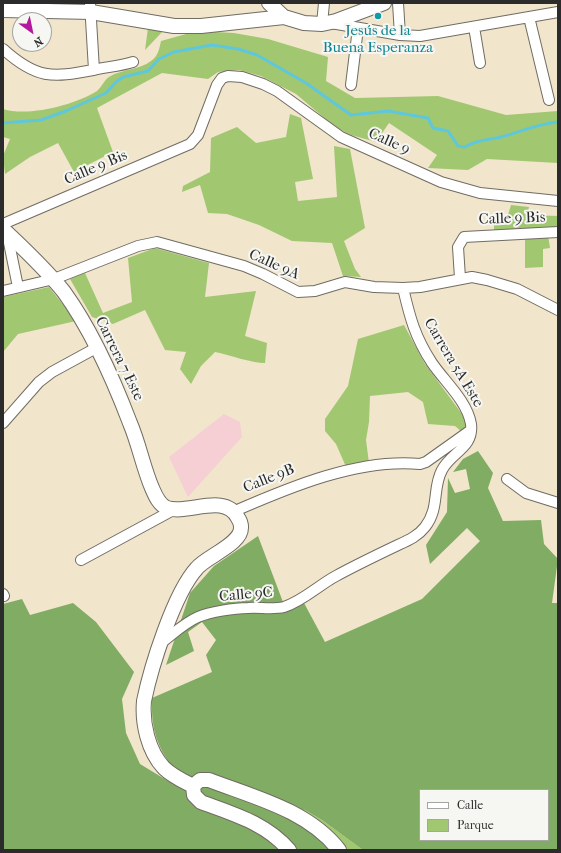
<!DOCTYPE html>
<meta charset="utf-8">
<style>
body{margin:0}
#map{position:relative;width:561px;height:853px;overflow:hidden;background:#f1e5cc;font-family:"IM FELL French Canon",serif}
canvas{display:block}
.frame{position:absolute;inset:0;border:4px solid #2b2b2b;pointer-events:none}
.legend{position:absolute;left:419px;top:789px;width:130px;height:52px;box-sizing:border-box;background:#f6f6f2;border:1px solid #a5a5a2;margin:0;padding:5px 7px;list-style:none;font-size:12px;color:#2b2b2b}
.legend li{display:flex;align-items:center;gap:8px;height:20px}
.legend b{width:20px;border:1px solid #a5a5a2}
.north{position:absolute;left:12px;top:12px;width:40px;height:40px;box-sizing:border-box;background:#f6f6f2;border:1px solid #a5a5a2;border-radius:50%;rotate:147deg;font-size:11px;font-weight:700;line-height:16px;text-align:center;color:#2b2b2b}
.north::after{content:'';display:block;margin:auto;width:14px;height:18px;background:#b5179e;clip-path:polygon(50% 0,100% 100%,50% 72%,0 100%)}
</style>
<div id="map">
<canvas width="561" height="853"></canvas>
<div class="frame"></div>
<ul class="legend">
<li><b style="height:5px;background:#fff"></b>Calle</li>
<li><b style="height:11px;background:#a1c771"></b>Parque</li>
</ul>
<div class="north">N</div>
</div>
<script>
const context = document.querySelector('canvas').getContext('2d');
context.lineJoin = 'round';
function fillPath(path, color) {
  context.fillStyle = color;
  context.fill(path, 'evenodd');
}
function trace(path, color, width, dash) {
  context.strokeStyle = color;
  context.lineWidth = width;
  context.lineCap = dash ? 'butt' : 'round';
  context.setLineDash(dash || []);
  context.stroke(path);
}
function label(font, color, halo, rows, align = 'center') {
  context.font = font + ' "IM FELL French Canon",serif';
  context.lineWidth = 4;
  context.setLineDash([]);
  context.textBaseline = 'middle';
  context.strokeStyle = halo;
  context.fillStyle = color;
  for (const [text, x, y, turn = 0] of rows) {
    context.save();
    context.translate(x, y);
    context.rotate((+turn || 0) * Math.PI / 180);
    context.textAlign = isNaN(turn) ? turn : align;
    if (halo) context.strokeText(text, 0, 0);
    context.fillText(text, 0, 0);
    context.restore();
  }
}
const built = new Path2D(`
 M 224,414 L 240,422 L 242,437 L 188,497 L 169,457 Z`);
const green = new Path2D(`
 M 148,28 L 163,31 L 145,50 Z
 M 197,31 L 234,33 L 268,39 L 328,57 L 326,81 L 355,98 L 438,96 L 506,115 L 558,111 L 558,163 L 487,159 L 468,170 L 428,168 L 437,155 L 389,123 L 376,142 L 351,135 L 335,127 L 296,94 L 261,76 L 239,70 L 218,72 L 208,79 L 162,73 L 97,108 L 113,152 L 74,172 L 58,143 L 30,157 L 5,174 L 3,156 L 10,139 L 3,137 L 3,109 C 28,117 75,105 97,91 C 102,87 104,80 109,77 C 123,68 146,70 156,56 C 159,52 160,45 161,41 Z
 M 290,114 L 301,118 L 313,179 L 295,182 L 298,201 L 337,197 L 334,146 L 350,149 L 365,228 L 344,241 L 355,269 L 361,277 L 343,276 L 332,243 L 292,241 L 259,225 L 227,214 L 208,213 L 200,185 L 182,192 L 183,186 L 210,172 L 211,138 L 237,127 L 256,143 L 286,137 Z
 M 511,205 L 529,207 L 527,215 L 558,216 L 558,229 L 494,230 L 494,215 L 508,215 Z
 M 548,235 L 550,248 L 543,249 L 543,267 L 525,268 L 525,236 Z
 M 155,248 L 209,263 L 205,297 L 256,291 L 245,336 L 267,343 L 265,363 C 251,363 230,355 215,352 L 201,366 L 191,384 L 180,369 L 186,352 L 165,350 L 145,310 L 113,324 L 92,317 L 70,279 L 85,273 L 103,313 L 132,302 L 128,258 Z
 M 49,287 L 76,321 L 18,334 L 3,352 L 3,297 Z
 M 404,325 L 425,364 L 462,414 L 467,426 L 462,432 L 455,426 L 428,424 L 423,402 L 408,392 L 370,396 L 369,422 L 366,440 L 369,463 L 347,469 L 336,444 L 325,431 L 325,419 L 348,386 L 358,339 Z
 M 301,808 L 322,820 L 363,850 L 346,850 Z`);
const forest = new Path2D(`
 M 478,451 L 493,473 L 488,488 L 503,521 L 541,520 L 544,544 L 558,559 L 552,603 L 558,603 L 558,850 L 363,850 L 322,820 L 303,809 L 346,850 L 3,850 L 3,604 L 22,599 L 30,615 L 73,603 L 96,622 L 134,672 L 122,699 L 126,733 L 140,764 L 168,781 L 177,773 C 157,748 151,730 152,698 L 212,672 L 206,655 L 216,640 L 202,622 L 188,632 L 194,651 L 166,665 L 190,593 L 214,566 L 258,536 L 286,610 L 304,603 L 325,642 L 422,599 L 480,541 L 467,528 L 430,564 L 426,545 L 447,512 L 448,478 L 455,493 L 470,489 L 466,469 L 453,472 L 463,459 ZM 420,790 L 548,790 L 548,840 L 420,840 Z`);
const stream = new Path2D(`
 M 3,123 L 41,120 L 66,111 L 106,93 L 116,82 L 123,77 L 148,71 L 159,59 L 174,52 L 212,45 L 238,49 L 257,55 L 306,83 L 351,115 L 388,111 L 428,118 L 433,128 L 448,131 L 458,146 L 465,147 C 476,140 488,140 501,137 C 521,132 536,124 558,122`);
const street = new Path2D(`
 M 90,3 L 94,70
 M 398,3 L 400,35
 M 529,17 L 549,100
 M 331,23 L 400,35 L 420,36 L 558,12
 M 322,24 L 324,3
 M 474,27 L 480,63
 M 3,49 C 36,79 52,78 93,70 C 107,67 120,66 133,62
 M 351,85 L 358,28
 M 3,224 L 190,144 L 198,135 L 217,85 L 222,78 L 228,76 L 242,77 L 263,84 L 277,91 L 341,137 L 441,182 L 480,193 L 558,201
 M 7,233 L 18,287
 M 460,278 L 458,247 L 464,237 L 558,232
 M 3,291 L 54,279 L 138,246 L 157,242 L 244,266 L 263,274 L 298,292 L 315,291 L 345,282 L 374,287 L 403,288 L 420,287 L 472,277 L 487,280 L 517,289 L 558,310
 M 3,423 L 39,382 L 52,372 L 96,348
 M 507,479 L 526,493 L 558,503
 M 235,511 C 290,487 359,458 420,464 L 426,462 L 471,430
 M 81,560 L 175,509
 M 3,594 L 4,596
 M 161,643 C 172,635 184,623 198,617 C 210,612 234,608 248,608 C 260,607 272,610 284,607 C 303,601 319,585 336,576 C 356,565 377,555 398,545 C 409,540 418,536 425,527 C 440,508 432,488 442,470 C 451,452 474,448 471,424 C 467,401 445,382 432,363 C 415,337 410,318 403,288`);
const secondary = new Path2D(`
 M 269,3 L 284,17
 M 3,10 L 91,12 L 174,26 L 201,26 L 284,17 L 304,23 L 322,24 L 336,21 L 384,3
 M 3,229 C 24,249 46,269 64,292 C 90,328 114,381 130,423 C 139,444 143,467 152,488 C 155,495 159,505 167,508 C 188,515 225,492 238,518 C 240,521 241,524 241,527 C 242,544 207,556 197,568 C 174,593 151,667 144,701 C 142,723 148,751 164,768 C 172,776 183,781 193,786
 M 289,850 C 266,823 233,814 201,802 L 194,795 L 193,786 L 200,780 L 209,780 C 253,797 308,810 339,850`);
const markers = [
 [378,16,4,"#0f9aa8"]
];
const cultureNames = [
 ["Jesús de la",378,31],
 ["Buena Esperanza",378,48]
];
const streetNames = [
 ["Calle 9",389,142,24],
 ["Calle 9 Bis",96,168,-23],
 ["Calle 9 Bis",512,219,-2],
 ["Calle 9A",274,265,24],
 ["Carrera 7 Este",119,359,64],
 ["Carrera 5A Este",453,363,59],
 ["Calle 9B",269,479,-22],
 ["Calle 9C",246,595,-5]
];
fillPath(built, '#f6cfd5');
fillPath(green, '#a1c771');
fillPath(forest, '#80ac63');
trace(stream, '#5fc7dc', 3);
trace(street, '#706c63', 12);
trace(secondary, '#706c63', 16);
trace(street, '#fff', 10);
trace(secondary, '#fff', 14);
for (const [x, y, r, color] of markers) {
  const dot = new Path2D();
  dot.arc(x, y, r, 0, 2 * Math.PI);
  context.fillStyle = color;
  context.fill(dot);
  trace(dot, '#f6f6f2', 1.5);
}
label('15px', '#0d838f', '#f6f6f2', cultureNames);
label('15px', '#2b2b2b', '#f6f6f2', streetNames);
</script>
